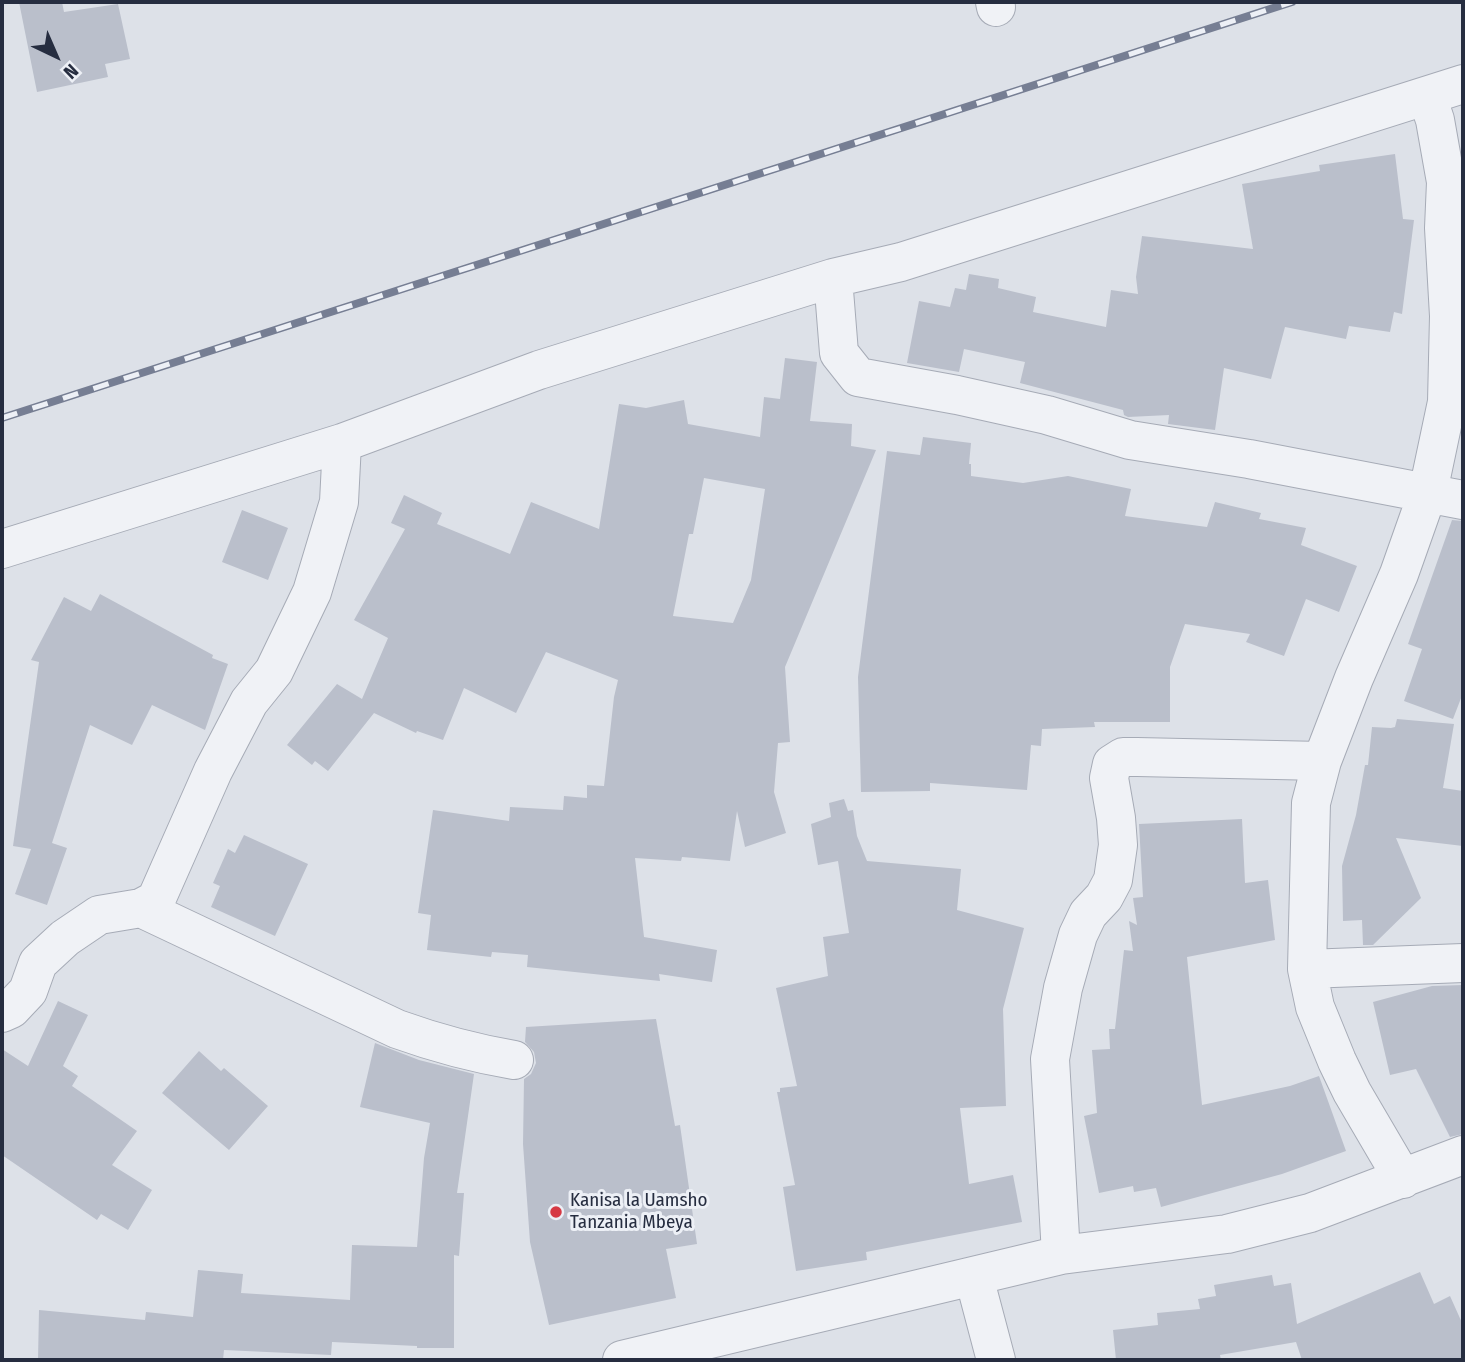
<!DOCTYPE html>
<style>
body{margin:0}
#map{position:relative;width:1465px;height:1362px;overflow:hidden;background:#dde1e8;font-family:"Fira Sans Condensed",sans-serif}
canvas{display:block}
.frame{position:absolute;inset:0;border:4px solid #262d40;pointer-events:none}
.north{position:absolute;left:21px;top:21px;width:70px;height:70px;-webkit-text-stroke:5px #edf0f6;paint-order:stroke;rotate:136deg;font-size:19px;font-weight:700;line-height:28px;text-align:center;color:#262d40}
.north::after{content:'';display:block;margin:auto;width:24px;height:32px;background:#262d40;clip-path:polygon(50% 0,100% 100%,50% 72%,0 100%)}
</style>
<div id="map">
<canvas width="1465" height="1362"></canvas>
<div class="frame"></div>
<div class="north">N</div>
</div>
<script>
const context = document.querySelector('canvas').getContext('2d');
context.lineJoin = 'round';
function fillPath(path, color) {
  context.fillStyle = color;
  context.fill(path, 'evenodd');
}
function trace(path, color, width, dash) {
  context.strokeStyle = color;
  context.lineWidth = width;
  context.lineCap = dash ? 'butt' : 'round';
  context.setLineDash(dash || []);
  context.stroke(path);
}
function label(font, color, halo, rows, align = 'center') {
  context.font = font + ' "Fira Sans Condensed",sans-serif';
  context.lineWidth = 6;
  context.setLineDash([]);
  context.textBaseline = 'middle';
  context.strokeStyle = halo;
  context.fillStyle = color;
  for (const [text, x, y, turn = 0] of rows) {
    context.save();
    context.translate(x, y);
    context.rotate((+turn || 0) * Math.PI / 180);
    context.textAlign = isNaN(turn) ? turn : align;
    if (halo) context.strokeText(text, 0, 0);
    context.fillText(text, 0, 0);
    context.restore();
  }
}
const building = new Path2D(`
 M 19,2 L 62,2 L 64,12 L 118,4 L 130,59 L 105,64 L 108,77 L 37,92 Z
 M 1395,154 L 1403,219 L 1414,220 L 1402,314 L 1394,312 L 1390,332 L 1349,326 L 1346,339 L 1285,327 L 1271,379 L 1224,368 L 1215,430 L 1168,424 L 1169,415 L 1128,417 L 1124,415 L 1123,410 L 1020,383 L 1025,362 L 964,349 L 959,372 L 907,363 L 919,301 L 950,307 L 955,288 L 966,290 L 969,274 L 999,279 L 998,288 L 1036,297 L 1033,312 L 1106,327 L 1111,290 L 1138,294 L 1136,277 L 1142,236 L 1253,249 L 1242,184 L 1320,171 L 1319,165 Z
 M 785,358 L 817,362 L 810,421 L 852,424 L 851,446 L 876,450 L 785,667 L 790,742 L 778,743 L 774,792 L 786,833 L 745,847 L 737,811 L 730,861 L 682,857 L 681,861 L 635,858 L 644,937 L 717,950 L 712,982 L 659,974 L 660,981 L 527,967 L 528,955 L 492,952 L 491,957 L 427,950 L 431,915 L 418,913 L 433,810 L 509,821 L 510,807 L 563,810 L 564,796 L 587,798 L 587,785 L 604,786 L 614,697 L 618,680 L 546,652 L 516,713 L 464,688 L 443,740 L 417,731 L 416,733 L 374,713 L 328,771 L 315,761 L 312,765 L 287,745 L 337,684 L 362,699 L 388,638 L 354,620 L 405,529 L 391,523 L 404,495 L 442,513 L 437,524 L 510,554 L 531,502 L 599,529 L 619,404 L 646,408 L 684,400 L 688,424 L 760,437 L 764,397 L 780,399 ZM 704,478 L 765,489 L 751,580 L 733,623 L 673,616 L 689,534 L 693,534 Z
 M 923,437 L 971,443 L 969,464 L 971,464 L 971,476 L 1023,483 L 1068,476 L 1131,489 L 1125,516 L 1207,527 L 1215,502 L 1261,513 L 1259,519 L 1306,528 L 1301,545 L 1357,566 L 1339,612 L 1306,599 L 1284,656 L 1246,642 L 1250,634 L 1185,624 L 1170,667 L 1170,722 L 1094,722 L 1095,727 L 1042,729 L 1041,746 L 1031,745 L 1027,790 L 930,783 L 930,791 L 861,792 L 858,677 L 887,451 L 920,455 Z
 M 242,510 L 288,528 L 268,580 L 222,562 Z
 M 1452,520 L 1463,521 L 1463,693 L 1453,719 L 1404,701 L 1422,649 L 1408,644 Z
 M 100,594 L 213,655 L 212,658 L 228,664 L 205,730 L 152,705 L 132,745 L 90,725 L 52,843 L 67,848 L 47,905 L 15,894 L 31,849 L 13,846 L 39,662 L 31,660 L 64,597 L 91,611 Z
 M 1397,719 L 1454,724 L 1443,788 L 1463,791 L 1463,846 L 1396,838 L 1421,898 L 1373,945 L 1363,945 L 1362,920 L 1343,921 L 1342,866 L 1356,815 L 1365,765 L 1368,765 L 1372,727 L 1391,728 L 1395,727 Z
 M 844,799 L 848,811 L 853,810 L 857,836 L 867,861 L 961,869 L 957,910 L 1024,928 L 1003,1009 L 1006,1106 L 960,1108 L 969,1184 L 1013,1175 L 1022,1222 L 866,1252 L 867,1260 L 796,1271 L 783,1187 L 795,1185 L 777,1092 L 780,1092 L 780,1088 L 797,1086 L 776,988 L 828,976 L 823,937 L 849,933 L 838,861 L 818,865 L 811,824 L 831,817 L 829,803 Z
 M 1242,819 L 1245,883 L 1268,880 L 1275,940 L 1187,957 L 1202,1105 L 1290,1086 L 1319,1076 L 1346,1151 L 1282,1174 L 1161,1207 L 1156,1188 L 1134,1192 L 1133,1186 L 1099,1193 L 1084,1116 L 1097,1113 L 1092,1050 L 1110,1049 L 1109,1029 L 1115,1029 L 1124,950 L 1133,951 L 1129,921 L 1137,925 L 1133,898 L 1143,897 L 1139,824 Z
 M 244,835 L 308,864 L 275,936 L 211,907 L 220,886 L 213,883 L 228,849 L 235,853 Z
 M 1463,985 L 1463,1134 L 1450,1137 L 1416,1069 L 1390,1075 L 1373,1002 L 1432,986 Z
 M 58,1001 L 88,1015 L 63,1066 L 78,1076 L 72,1086 L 137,1131 L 112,1165 L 152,1190 L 128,1230 L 101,1214 L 97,1220 L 2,1155 L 2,1049 L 28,1066 Z
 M 656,1019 L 675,1126 L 680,1125 L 697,1244 L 666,1249 L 676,1298 L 549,1325 L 530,1242 L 523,1144 L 524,1079 L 531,1074 L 536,1063 L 534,1052 L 525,1042 L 526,1027 Z
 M 375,1043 L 419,1060 L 474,1074 L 457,1193 L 464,1193 L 459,1256 L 454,1255 L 454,1348 L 417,1348 L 417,1346 L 332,1342 L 331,1355 L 224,1350 L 223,1360 L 38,1360 L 39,1310 L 145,1320 L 146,1312 L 193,1317 L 198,1270 L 243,1274 L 241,1293 L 350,1300 L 352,1245 L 417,1247 L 424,1158 L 430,1123 L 360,1107 Z
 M 199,1051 L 221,1071 L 224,1068 L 268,1106 L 229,1150 L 162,1093 Z
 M 1420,1272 L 1434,1304 L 1450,1296 L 1463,1325 L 1463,1360 L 1302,1360 L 1296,1342 L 1220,1355 L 1221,1360 L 1116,1360 L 1113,1330 L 1158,1325 L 1157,1313 L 1200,1309 L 1198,1299 L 1216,1296 L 1214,1285 L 1272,1275 L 1274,1286 L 1291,1283 L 1297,1324 Z`);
const street = new Path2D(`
 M 995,2 L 996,7
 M 833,278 L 839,353 L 858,377 L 957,395 L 1047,415 L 1130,440 L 1249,459 L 1463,500
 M 2,549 L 342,443 L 539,370 L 833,278 L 901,262 L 1463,84
 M 141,908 L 397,1029 C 436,1043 473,1053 514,1060
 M 1307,969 L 1463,963
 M 2,1013 L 11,1009 L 28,991 L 38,963 L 65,938 L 99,915 L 141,908 L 156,900 L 213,771 L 249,702 L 274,671 L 312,592 L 339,502 L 342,443
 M 1403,1179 L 1352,1092 L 1337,1061 L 1315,1007 L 1307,969 L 1311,803 L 1322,761 L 1354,678 L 1399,574 L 1428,492 L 1447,402 L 1449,316 L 1444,228 L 1446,182 L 1435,120 L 1427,96
 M 1061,1255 L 1050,1059 L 1063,988 L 1078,935 L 1088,914 L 1104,897 L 1113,880 L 1118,845 L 1116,818 L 1109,778 L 1112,764 L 1123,757 L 1137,757 L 1322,761
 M 974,1277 L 996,1360
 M 622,1360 L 1061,1255 L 1227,1234 L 1310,1213 L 1463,1155`);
const rail = new Path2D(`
 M 2,418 L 1292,2`);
const markers = [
 [556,1212,7,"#d63944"]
];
const poiNames = [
 ["Kanisa la Uamsho",570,1201],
 ["Tanzania Mbeya",570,1223]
];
fillPath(building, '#babfcb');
trace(street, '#a6abb6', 40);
trace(street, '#f0f2f6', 38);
trace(rail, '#767e93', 8);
trace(rail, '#edf0f6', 5, [16]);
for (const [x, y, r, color] of markers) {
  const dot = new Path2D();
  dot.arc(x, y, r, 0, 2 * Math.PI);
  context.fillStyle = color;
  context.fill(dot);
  trace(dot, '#edf0f6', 2.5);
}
label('19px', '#262d40', '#edf0f6', poiNames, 'left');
</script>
